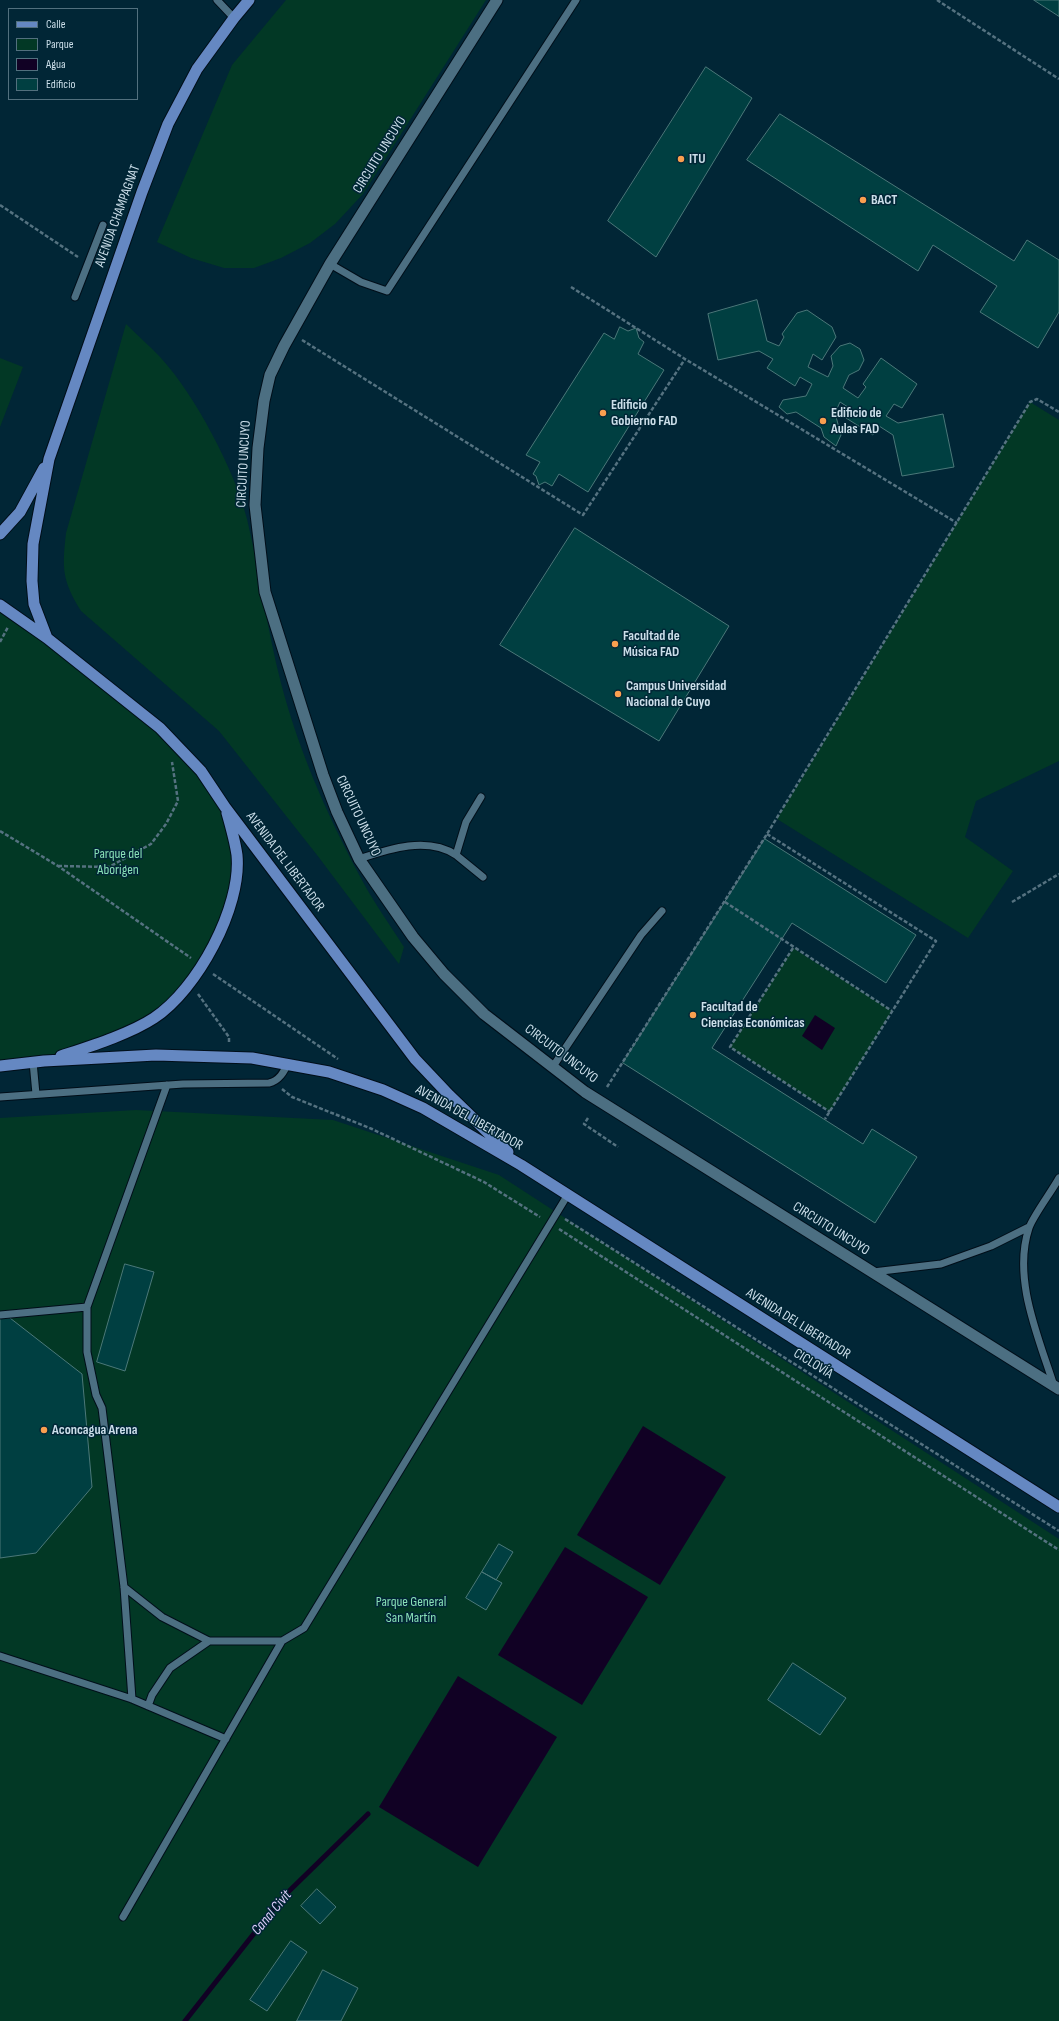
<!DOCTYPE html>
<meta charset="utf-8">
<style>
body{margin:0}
#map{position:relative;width:1059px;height:2021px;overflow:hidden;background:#012636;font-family:"Sofia Sans Condensed",sans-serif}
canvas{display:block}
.legend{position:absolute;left:8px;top:8px;width:130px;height:92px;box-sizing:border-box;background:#012636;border:1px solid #52707e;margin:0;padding:5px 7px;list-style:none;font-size:12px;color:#cbdee9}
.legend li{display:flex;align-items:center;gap:8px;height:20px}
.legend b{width:20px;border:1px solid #52707e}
</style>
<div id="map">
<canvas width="1059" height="2021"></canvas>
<ul class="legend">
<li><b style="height:5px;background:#6588c2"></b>Calle</li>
<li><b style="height:11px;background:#023825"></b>Parque</li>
<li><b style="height:11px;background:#110124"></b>Agua</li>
<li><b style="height:11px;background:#003f41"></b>Edificio</li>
</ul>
</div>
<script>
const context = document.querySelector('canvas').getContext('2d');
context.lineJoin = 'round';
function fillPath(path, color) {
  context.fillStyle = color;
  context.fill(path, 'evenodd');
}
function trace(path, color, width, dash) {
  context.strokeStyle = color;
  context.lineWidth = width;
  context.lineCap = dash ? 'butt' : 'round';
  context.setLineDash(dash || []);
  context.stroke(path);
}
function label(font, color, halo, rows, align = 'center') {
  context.font = font + ' "Sofia Sans Condensed",sans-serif';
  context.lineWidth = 3;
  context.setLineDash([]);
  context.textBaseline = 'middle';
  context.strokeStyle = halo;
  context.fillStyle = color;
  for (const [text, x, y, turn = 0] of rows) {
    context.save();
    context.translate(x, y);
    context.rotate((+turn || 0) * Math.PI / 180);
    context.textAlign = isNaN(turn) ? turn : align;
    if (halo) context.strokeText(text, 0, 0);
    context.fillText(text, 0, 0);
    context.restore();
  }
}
const green = new Path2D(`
 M 286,0 L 486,0 L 363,194 L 335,224 L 310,243 L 281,258 L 254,268 L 224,268 L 191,258 L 157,242 L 232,65 Z
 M 126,324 C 137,335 150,346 161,358 C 195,395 235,471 247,519 C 260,574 267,629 281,683 C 300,756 332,826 368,891 C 379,910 392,928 404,947 L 399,964 L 317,855 L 219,731 L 81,611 C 62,580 62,569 66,533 Z
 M 0,358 L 23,367 L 0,427 Z
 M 1030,402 L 1059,420 L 1059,761 L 976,801 L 965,837 L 1013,871 L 968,938 L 777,819 Z
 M 0,605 L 160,728 L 225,807 L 235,877 L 203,966 L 154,1018 L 44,1061 L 0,1066 Z
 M 793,948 L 892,1011 L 830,1112 L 730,1047 Z
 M 136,1110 L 333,1120 L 499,1175 L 1059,1539 L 1059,2021 L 0,2021 L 0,1118 Z`);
const water = new Path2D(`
 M 815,1015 L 835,1028 L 822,1050 L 802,1036 Z
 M 643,1426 L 726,1477 L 660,1585 L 577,1535 Z
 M 565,1547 L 648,1597 L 582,1705 L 498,1655 Z
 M 458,1676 L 557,1737 L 478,1867 L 379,1807 Z`);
const stream = new Path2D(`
 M 185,2021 L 282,1898 L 368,1814`);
const building = new Path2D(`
 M 1034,0 L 1059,0 L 1059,16 Z
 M 706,67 L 752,98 L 656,257 L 608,221 Z
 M 780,114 L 1014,261 L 1027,240 L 1059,260 L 1059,312 L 1038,348 L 980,312 L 997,286 L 933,245 L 918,271 L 747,160 Z
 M 757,300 L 767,341 L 779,346 L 784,337 L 782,334 L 797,313 L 807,310 L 832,327 L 836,337 L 822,360 L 813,354 L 808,367 L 828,377 L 833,366 L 831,356 L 840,346 L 850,343 L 860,349 L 864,360 L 859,370 L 849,375 L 843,388 L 858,398 L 866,387 L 863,384 L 881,358 L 917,384 L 902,408 L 894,404 L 886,416 L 898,423 L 943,414 L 954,467 L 902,476 L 893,435 L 879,426 L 873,435 L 846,418 L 851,409 L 840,402 L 835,413 L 841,435 L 836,446 L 824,437 L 821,428 L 796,412 L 787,414 L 779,407 L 783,400 L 806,396 L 812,384 L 800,377 L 795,386 L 767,368 L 773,359 L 759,351 L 718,360 L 708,314 Z
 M 620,327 L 628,331 L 636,328 L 639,338 L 644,342 L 638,354 L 664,370 L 588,492 L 559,474 L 552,486 L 545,482 L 539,485 L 536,476 L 533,474 L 540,462 L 526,455 L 604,333 L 614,339 Z
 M 575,528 L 729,626 L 659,741 L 500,645 Z
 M 765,839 L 916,935 L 886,983 L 792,923 L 712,1048 L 863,1144 L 872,1129 L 917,1157 L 875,1223 L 623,1063 Z
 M 125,1264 L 154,1272 L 125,1371 L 97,1362 Z
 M 10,1318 L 82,1374 L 92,1487 L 36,1553 L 0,1558 L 0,1319 Z
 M 499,1544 L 513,1552 L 496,1580 L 482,1572 Z
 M 482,1572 L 502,1583 L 486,1610 L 466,1598 Z
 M 793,1663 L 846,1698 L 820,1735 L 768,1700 Z
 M 317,1889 L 336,1907 L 320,1924 L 301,1906 Z
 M 291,1941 L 307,1952 L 267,2011 L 250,2000 Z
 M 323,1970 L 358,1988 L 341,2021 L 297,2021 Z`);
const path = new Path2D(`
 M 937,0 L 1059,79
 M 0,205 L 78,257
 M 571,287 L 685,359 L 957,523
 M 302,340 L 583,515 L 685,359
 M 0,642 L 8,627
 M 0,831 L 58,866 L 191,958
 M 767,834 L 936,941 L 825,1119
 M 58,866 L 109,867 L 151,844 L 166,824 L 178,801 L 172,762
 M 725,902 L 892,1011
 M 1012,902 L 1059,874
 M 793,948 L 730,1047 L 830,1112
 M 213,974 L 338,1059
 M 198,994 L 229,1037 L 229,1043
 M 607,1087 L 767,834 L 1030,402 L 1037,399 L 1059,412
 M 282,1089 L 292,1097 L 372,1129 L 484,1182 L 540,1217
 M 588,1118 L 584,1124 L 618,1147
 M 565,1219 L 1059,1531
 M 559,1229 L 1059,1550`);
const service = new Path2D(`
 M 217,0 L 234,18
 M 330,264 L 361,282 L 387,291 L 576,0
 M 75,297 L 103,225
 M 481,797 L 466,822 L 456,855 L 483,877
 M 359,859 C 389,849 427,836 456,855
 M 33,1062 L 36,1094
 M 552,1068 L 641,935 L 662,911
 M 0,1097 L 183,1084 L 269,1083 C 279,1081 284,1072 288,1063
 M 873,1272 L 941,1264 L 991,1246 L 1029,1227
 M 0,1315 L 87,1307
 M 1054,1386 C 1039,1338 1012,1279 1029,1228 C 1033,1216 1052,1191 1059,1178
 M 124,1587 L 162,1617 L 209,1641 L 282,1641 L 304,1628 L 567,1196
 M 0,1656 L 132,1699 L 226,1739
 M 132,1699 L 124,1587 L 102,1408 L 96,1395 L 87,1352 L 87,1307 L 167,1085
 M 148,1706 L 152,1695 L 170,1668 L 209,1641
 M 123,1917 L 282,1641`);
const minor = new Path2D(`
 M 497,0 L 330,264 L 284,346 L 270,375 L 264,401 L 258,448 L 255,505 L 265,592 L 323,775 L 337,812 L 359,859 L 413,937 L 444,974 L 484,1014 L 585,1092 L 1059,1389`);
const primary = new Path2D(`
 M 0,534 L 20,512 L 44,468
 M 0,605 L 47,638 L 160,728 L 201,771 L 225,807 L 415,1059 L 449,1095 L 508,1152
 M 47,638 L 34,604 L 32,581 L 33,544 L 49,459 L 142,192 L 168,124 L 197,69 L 234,18 L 249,0
 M 61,1056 C 88,1047 130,1034 154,1018 C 197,990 242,907 237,855 C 235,841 231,827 227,813
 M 0,1066 L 44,1061 L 156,1055 L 252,1058 L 329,1072 L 383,1090 L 423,1108 L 521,1165 L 1059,1507`);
const markers = [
 [681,159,4,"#fa9f4f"],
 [863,200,4,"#fa9f4f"],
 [603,413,4,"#fa9f4f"],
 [823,421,4,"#fa9f4f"],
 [615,644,4,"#fa9f4f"],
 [618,694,4,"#fa9f4f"],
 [693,1015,4,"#fa9f4f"],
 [44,1430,4,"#fa9f4f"]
];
const streetNames = [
 ["CIRCUITO UNCUYO",380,155,-58],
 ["AVENIDA CHAMPAGNAT",118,216,-70],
 ["CIRCUITO UNCUYO",244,464,-87],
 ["CIRCUITO UNCUYO",358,816,65],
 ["AVENIDA DEL LIBERTADOR",285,862,53],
 ["CIRCUITO UNCUYO",561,1054,37],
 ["AVENIDA DEL LIBERTADOR",469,1118,29],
 ["CIRCUITO UNCUYO",831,1229,32],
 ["AVENIDA DEL LIBERTADOR",798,1324,32],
 ["CICLOVÍA",813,1364,32]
];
const poiNames = [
 ["ITU",689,159],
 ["BACT",871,200],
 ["Edificio",611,405],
 ["Gobierno FAD",611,421],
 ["Edificio de",831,413],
 ["Aulas FAD",831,429],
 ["Facultad de",623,636],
 ["Música FAD",623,652],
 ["Campus Universidad",626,686],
 ["Nacional de Cuyo",626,702],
 ["Facultad de",701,1007],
 ["Ciencias Económicas",701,1023],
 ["Aconcagua Arena",52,1430]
];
const parkNames = [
 ["Parque del",118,854],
 ["Aborigen",118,870],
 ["Parque General",411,1602],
 ["San Martín",411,1618]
];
const waterNames = [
 ["Canal Civit",272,1913,-50]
];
fillPath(green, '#023825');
fillPath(water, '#110124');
trace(stream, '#110124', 5);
fillPath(building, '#003f41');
trace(building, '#4b7879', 1);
trace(service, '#000e19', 9);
trace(minor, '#000e19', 13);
trace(primary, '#000e19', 13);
trace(path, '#557280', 2.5, [4, 2]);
trace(service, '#4c6f82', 7);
trace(minor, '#4c6f82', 11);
trace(primary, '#6588c2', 11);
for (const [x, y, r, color] of markers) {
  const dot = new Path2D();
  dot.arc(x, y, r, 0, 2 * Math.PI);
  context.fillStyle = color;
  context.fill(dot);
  trace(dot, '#012636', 1.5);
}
label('14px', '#cbdee9', '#012636', streetNames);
label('bold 14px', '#cbdee9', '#012636', poiNames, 'left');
label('14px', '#88dfb6', '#012636', parkNames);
label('italic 15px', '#dccdf9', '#012636', waterNames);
</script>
